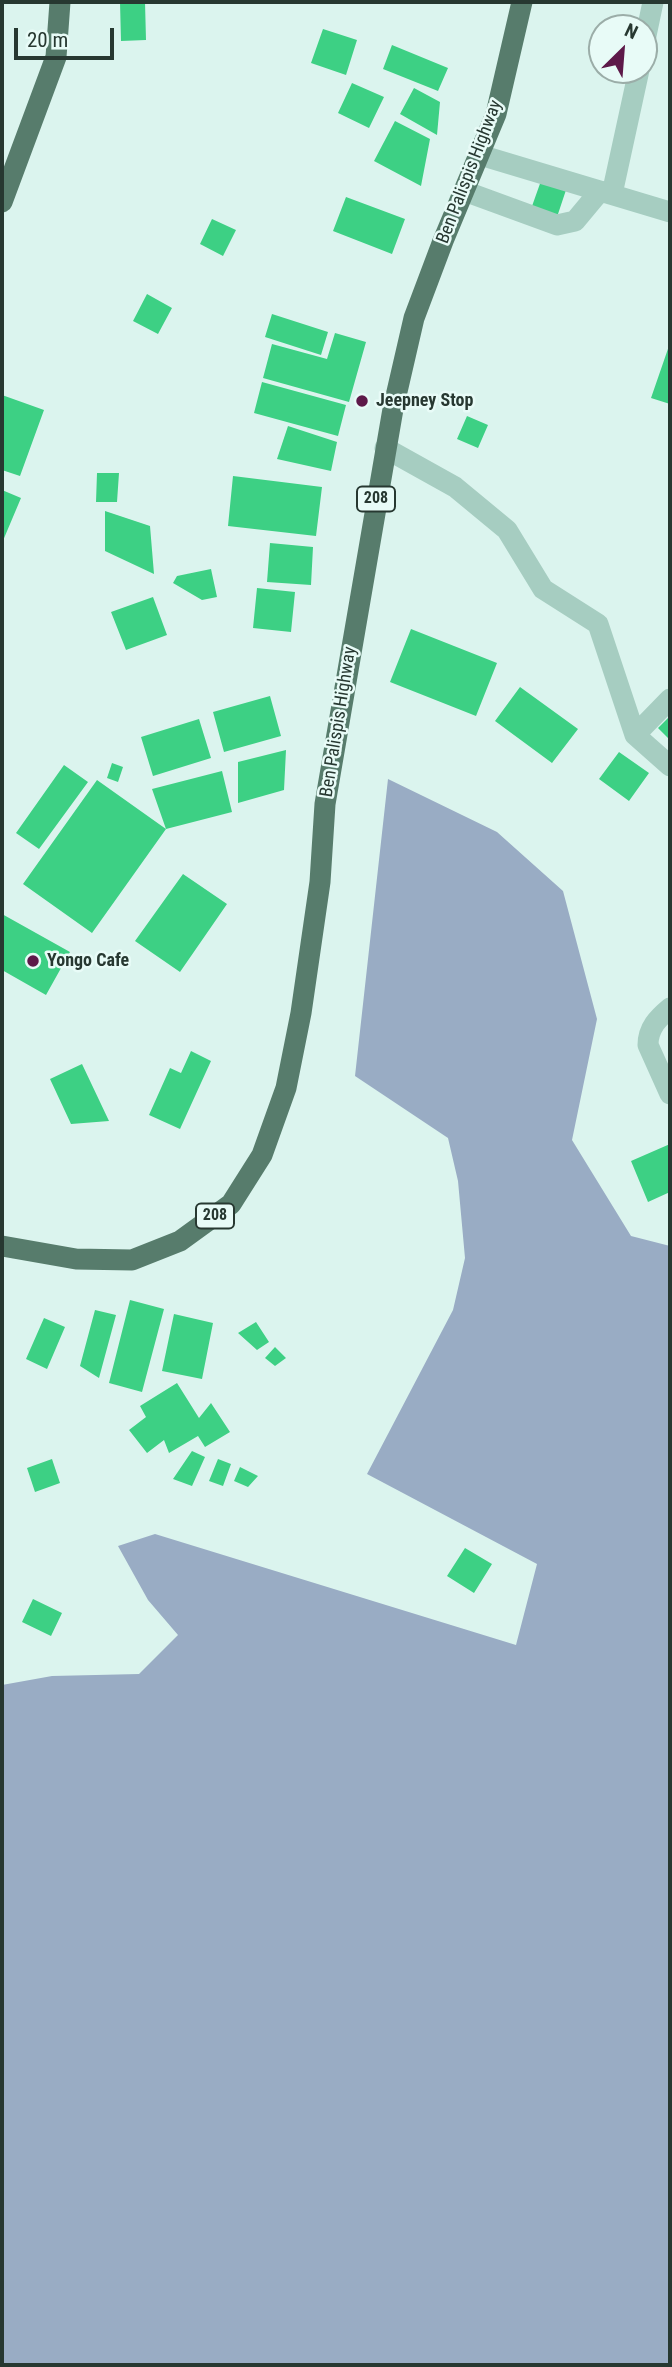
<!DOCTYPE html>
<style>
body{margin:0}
#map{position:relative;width:672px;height:2367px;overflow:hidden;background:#dbf4ee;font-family:"Roboto Condensed",sans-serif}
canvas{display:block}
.frame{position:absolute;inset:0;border:4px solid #273831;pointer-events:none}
.north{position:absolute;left:588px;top:14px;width:70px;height:70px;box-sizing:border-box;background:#e8fbf7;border:2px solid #9bada8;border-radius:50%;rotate:25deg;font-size:19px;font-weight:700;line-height:28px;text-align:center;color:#273831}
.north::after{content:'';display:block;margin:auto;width:24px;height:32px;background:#5d1949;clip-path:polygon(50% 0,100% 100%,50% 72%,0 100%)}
.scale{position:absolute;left:14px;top:28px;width:100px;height:32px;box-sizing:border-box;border:4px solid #273831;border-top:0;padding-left:9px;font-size:21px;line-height:24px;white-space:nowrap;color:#273831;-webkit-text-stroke:5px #e8fbf7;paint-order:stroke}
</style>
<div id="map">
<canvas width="672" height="2367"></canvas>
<div class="frame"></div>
<div class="north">N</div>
<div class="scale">20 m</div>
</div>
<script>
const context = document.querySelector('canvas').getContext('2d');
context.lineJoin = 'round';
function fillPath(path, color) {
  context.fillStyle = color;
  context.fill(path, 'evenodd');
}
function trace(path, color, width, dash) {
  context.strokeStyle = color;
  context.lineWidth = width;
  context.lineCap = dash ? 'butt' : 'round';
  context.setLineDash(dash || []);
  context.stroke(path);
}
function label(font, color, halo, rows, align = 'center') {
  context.font = font + ' "Roboto Condensed",sans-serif';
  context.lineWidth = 5;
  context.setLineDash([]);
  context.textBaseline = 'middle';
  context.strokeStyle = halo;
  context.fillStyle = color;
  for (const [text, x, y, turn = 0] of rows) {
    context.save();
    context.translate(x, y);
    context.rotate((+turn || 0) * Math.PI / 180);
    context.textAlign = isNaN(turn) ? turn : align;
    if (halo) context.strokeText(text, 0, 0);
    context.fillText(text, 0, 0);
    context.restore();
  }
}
const green = new Path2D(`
 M 388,779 L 497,832 L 563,891 L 597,1019 L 572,1140 L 631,1236 L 670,1246 L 670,2365 L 2,2365 L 2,1685 L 52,1676 L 139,1674 L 178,1635 L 148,1600 L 118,1546 L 155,1534 L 516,1645 L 537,1564 L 367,1474 L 453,1310 L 465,1258 L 458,1181 L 448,1138 L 355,1076 Z`);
const building = new Path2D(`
 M 120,2 L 145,2 L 146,40 L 121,41 Z
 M 323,29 L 357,40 L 346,75 L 311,63 Z
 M 392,45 L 448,68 L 438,91 L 383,69 Z
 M 352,83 L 384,97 L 369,128 L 338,113 Z
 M 414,88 L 440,102 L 437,135 L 400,114 Z
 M 395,121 L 430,139 L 421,186 L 374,161 Z
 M 542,178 L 567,187 L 557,217 L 531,209 Z
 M 346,197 L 405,219 L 392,254 L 333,231 Z
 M 212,219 L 236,230 L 223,256 L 200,244 Z
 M 147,294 L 172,308 L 158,334 L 133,321 Z
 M 272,314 L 328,332 L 321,355 L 265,337 Z
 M 335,333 L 366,342 L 349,402 L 263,378 L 272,344 L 327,359 Z
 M 670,343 L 670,404 L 651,398 Z
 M 262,382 L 346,405 L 338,436 L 254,413 Z
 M 2,395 L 44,410 L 20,476 L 2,470 Z
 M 467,416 L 488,425 L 478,448 L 457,439 Z
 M 288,426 L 337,442 L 331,471 L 277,459 Z
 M 97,473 L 119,473 L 117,502 L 96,502 Z
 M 233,476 L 322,487 L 316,536 L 228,526 Z
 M 2,490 L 21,498 L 2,543 Z
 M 105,511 L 150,526 L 154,574 L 105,551 Z
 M 270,543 L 313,547 L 311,585 L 267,582 Z
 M 211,569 L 217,597 L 202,600 L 173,583 L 177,576 Z
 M 257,588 L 295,592 L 291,632 L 253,628 Z
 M 153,597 L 167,635 L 126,650 L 111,612 Z
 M 411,629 L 497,663 L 476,716 L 390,682 Z
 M 520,687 L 578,729 L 552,763 L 495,721 Z
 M 270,696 L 281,736 L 224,752 L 213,712 Z
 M 670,716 L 670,740 L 658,728 Z
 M 199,719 L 211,758 L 153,776 L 141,737 Z
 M 286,750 L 284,790 L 238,803 L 238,762 Z
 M 619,752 L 649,773 L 629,801 L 599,779 Z
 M 112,763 L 123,767 L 118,782 L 107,778 Z
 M 64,765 L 88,782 L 39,849 L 16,833 Z
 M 222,771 L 232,812 L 166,829 L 92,933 L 23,884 L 97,780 L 166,829 L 152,789 Z
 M 183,874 L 227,904 L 180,972 L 135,941 Z
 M 2,914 L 70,952 L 46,995 L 2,970 Z
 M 191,1051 L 211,1061 L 180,1129 L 149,1115 L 170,1068 L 181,1073 Z
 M 82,1064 L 109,1121 L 71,1124 L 50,1079 Z
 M 670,1144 L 670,1192 L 648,1202 L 631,1161 Z
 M 130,1300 L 164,1309 L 142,1392 L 109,1383 Z
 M 95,1310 L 116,1315 L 99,1378 L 80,1366 Z
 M 174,1314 L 213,1323 L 202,1379 L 162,1371 Z
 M 44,1318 L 65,1327 L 47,1369 L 26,1359 Z
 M 256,1322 L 269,1342 L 257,1350 L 238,1333 Z
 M 275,1347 L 286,1358 L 275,1366 L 265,1358 Z
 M 177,1383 L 199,1418 L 211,1403 L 230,1432 L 205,1447 L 198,1436 L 169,1453 L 164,1440 L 147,1453 L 129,1430 L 146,1417 L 140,1406 Z
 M 192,1451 L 205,1457 L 192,1486 L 173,1479 Z
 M 52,1459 L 60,1483 L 35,1492 L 27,1468 Z
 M 218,1459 L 231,1464 L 223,1486 L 209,1481 Z
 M 240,1467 L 258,1476 L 248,1487 L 234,1481 Z
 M 465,1548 L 492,1564 L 474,1593 L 447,1576 Z
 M 33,1599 L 62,1613 L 51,1636 L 22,1622 Z`);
const street = new Path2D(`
 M 644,45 L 653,2
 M 480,155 L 670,212
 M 464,191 L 557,225 L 575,221 L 600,191
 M 612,194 L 639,70
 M 385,448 L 455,487 L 507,530 L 543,589 L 598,624 L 635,735 L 670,766
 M 635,735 L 670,699
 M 670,1008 C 658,1018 648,1028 648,1045 L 670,1094`);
const primary = new Path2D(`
 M 2,202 L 56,57 L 60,2
 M 2,1246 L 76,1259 L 132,1260 L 180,1241 L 231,1204 L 262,1155 L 286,1088 L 301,1013 L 320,882 L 325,804 L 393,409 L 414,318 L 443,241 L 496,114 L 522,2`);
const markers = [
 [362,401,7,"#5d1949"],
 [33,961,7,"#5d1949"]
];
const shields = [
 [376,499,38],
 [215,1216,38]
];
const shieldNames = [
 ["208",376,499],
 ["208",215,1216]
];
const streetNames = [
 ["Ben Palispis Highway",470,172,-69],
 ["Ben Palispis Highway",339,722,-81]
];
const poiNames = [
 ["Jeepney Stop",376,401],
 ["Yongo Cafe",47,961]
];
fillPath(green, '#99acc4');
fillPath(building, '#3dd084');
trace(street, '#a6cdc1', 21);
trace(primary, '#577c6c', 21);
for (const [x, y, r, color] of markers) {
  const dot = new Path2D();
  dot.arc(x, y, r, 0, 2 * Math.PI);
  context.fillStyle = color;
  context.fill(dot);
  trace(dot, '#e8fbf7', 2.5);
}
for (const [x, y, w] of shields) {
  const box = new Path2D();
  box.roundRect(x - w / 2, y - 12.5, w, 25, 5);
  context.fillStyle = '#e8fbf7';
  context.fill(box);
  trace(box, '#273831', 2);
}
label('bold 16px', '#273831', null, shieldNames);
label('18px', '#273831', '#e8fbf7', streetNames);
label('bold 18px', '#273831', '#e8fbf7', poiNames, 'left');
</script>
